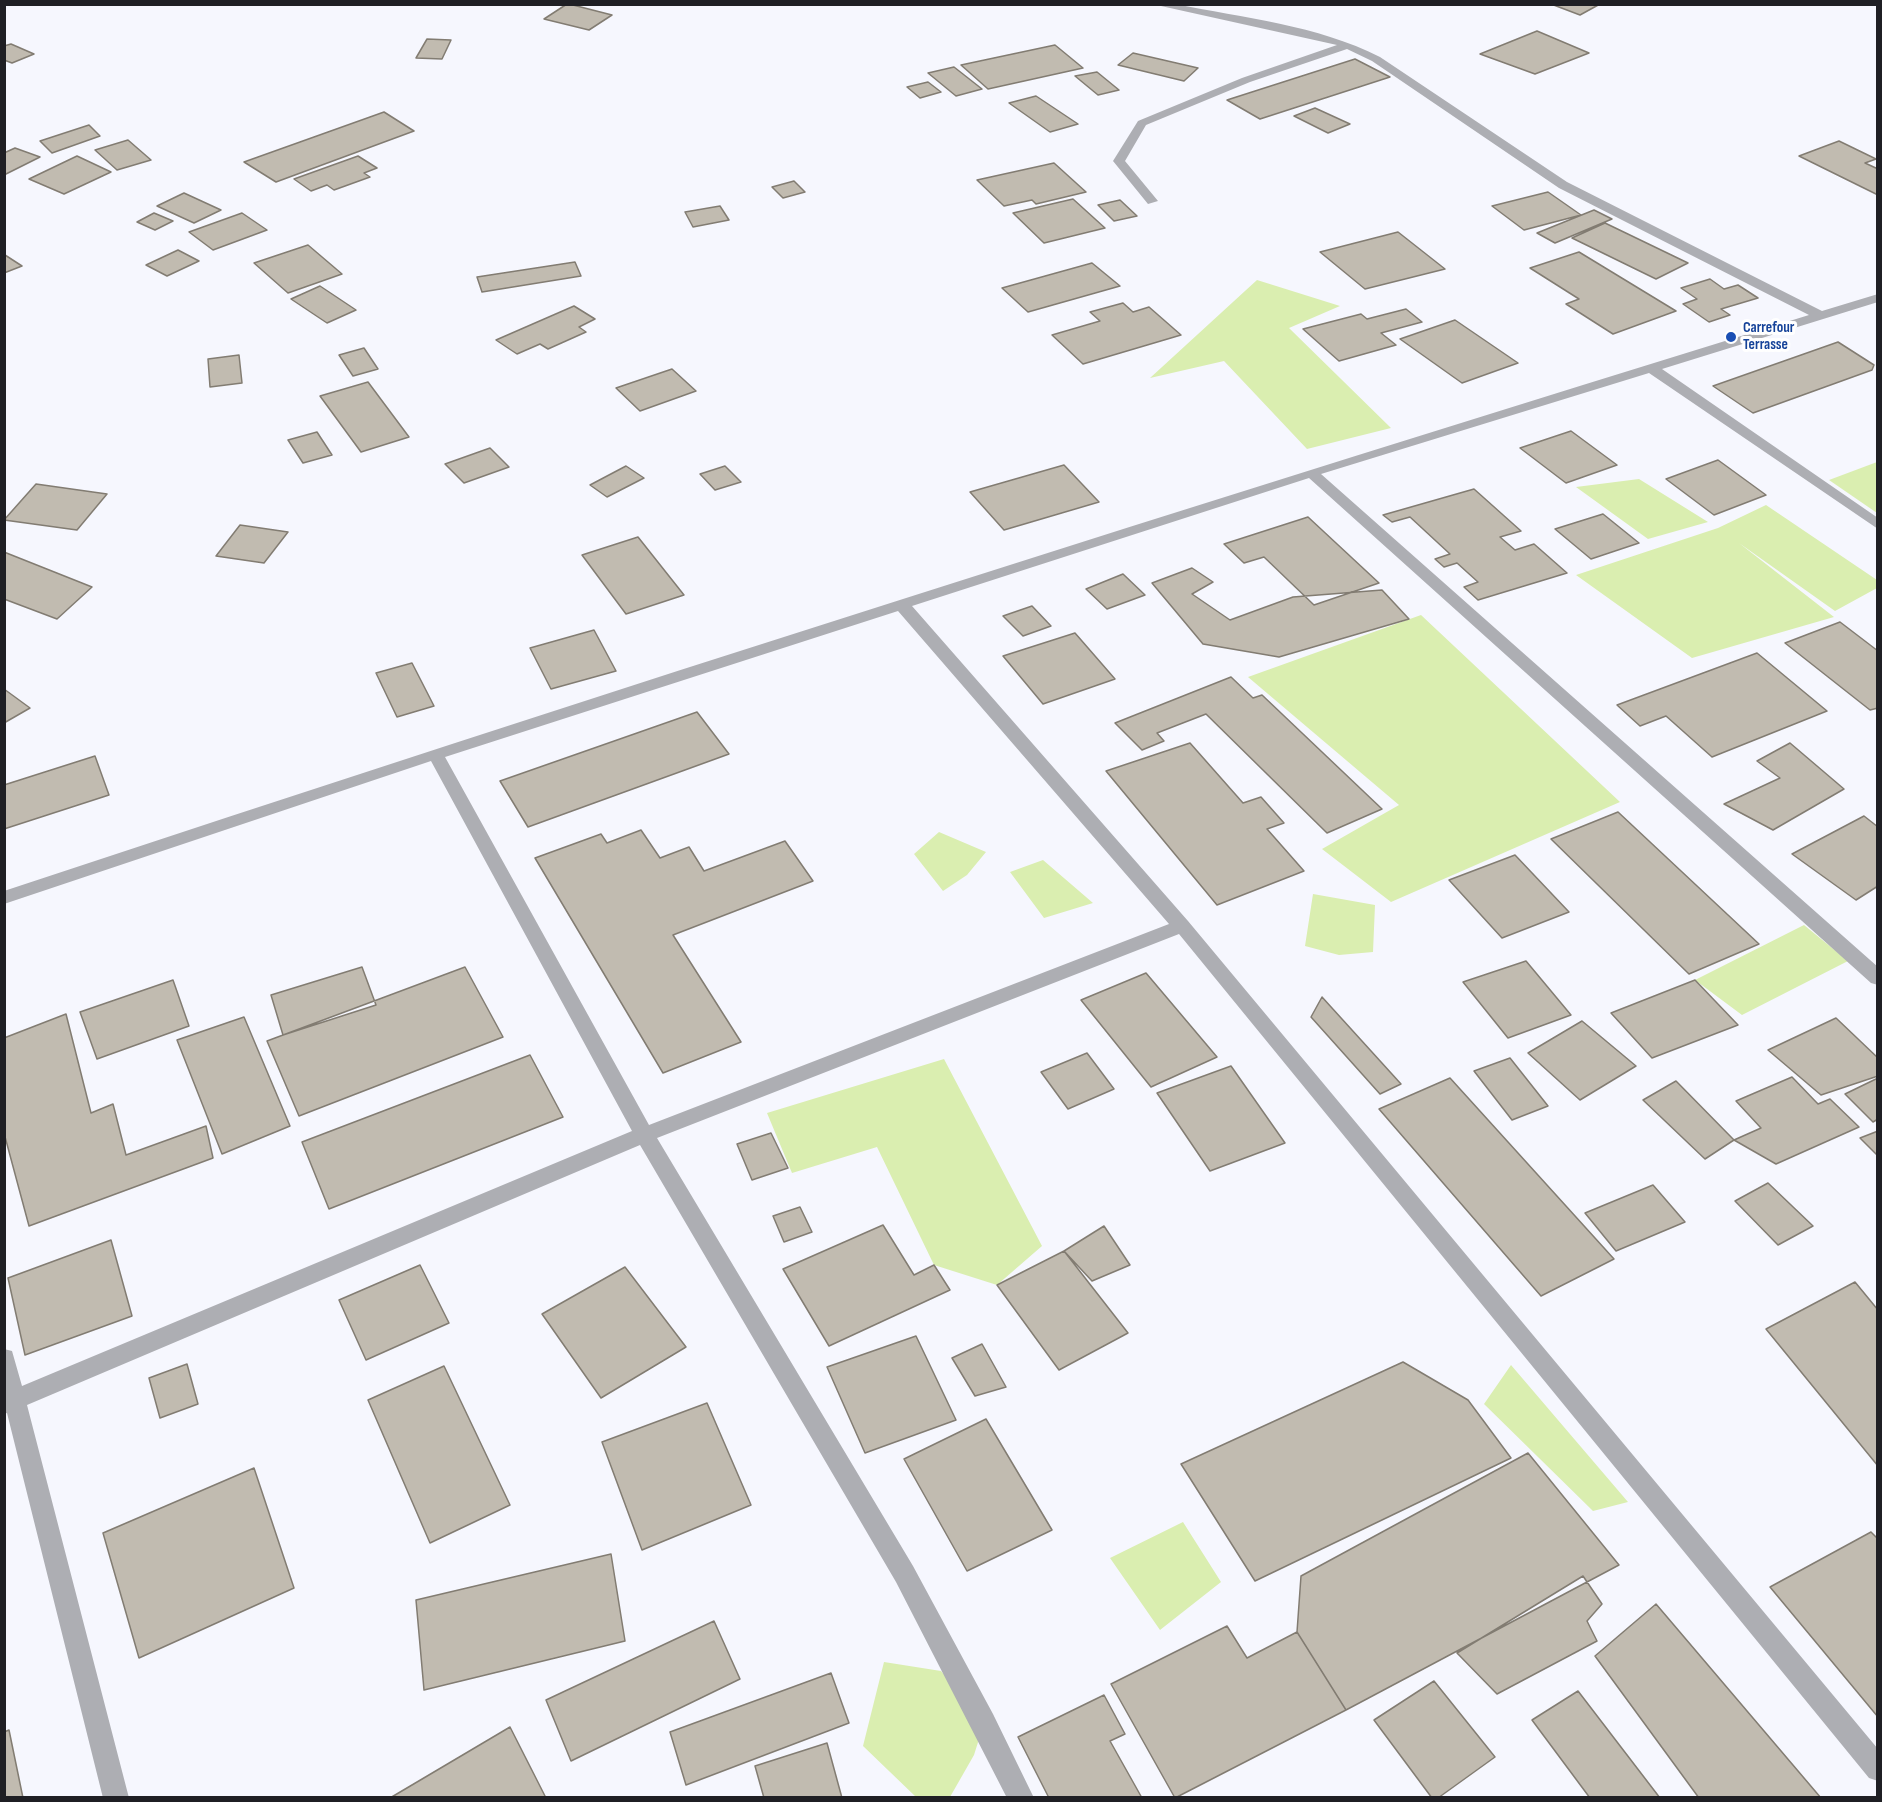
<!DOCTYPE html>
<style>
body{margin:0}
#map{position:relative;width:1882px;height:1802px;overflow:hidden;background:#f6f7fe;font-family:"Sofia Sans Condensed",sans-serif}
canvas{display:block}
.frame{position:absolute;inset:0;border:6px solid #1f1f24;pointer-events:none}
</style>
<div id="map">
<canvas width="1882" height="1802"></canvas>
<div class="frame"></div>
</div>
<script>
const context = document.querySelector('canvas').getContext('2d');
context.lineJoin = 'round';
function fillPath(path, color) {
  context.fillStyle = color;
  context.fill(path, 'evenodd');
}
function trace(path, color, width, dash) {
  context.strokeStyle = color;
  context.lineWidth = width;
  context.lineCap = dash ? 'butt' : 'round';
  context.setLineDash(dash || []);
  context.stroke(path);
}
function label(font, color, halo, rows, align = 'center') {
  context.font = font + ' "Sofia Sans Condensed",sans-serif';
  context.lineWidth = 6;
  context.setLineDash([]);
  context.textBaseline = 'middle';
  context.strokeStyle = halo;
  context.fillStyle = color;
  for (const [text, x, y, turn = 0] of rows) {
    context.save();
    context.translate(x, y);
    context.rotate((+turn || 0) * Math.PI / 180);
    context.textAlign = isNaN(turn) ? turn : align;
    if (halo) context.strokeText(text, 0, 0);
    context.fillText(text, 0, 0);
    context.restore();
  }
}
const green = new Path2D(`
 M 1257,280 L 1340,306 L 1289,328 L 1391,428 L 1307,449 L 1224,361 L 1150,378 Z
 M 1877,462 L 1877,513 L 1829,480 Z
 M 1639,479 L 1708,522 L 1648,539 L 1576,487 Z
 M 1766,505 L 1877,580 L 1877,588 L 1835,611 L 1739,543 L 1834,617 L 1692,658 L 1576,575 L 1718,528 Z
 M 1421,615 L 1620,802 L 1391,902 L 1322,849 L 1399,805 L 1248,677 Z
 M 939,832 L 986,852 L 967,875 L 943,891 L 914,854 Z
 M 1043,860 L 1093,903 L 1044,918 L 1010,872 Z
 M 1313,894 L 1375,905 L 1373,952 L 1339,955 L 1305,946 Z
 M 1804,925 L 1848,961 L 1742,1015 L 1695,980 Z
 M 944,1059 L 1042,1246 L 997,1285 L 934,1265 L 877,1147 L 792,1173 L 767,1113 Z
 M 1511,1365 L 1628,1502 L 1593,1511 L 1484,1404 Z
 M 1183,1522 L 1221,1582 L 1160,1630 L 1110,1558 Z
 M 884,1662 L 941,1671 L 985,1720 L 974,1755 L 950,1797 L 916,1797 L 863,1746 Z`);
const building = new Path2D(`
 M 567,4 L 569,4 L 612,15 L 589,30 L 544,19 Z
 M 1551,4 L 1600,4 L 1580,15 Z
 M 1537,31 L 1589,53 L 1535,74 L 1480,54 Z
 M 427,39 L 451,40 L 442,59 L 416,58 Z
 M 11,44 L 34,54 L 12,63 L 4,60 L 4,46 Z
 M 1055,45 L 1083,68 L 988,89 L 961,65 Z
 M 1133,53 L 1198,68 L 1184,81 L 1118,65 Z
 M 1355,59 L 1390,77 L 1260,119 L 1227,100 Z
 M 954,67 L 982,89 L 956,96 L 928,73 Z
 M 1097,72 L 1119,90 L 1098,95 L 1075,76 Z
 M 928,82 L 941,92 L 920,98 L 907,87 Z
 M 1036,96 L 1078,124 L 1050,132 L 1009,103 Z
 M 1315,108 L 1350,124 L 1328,133 L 1294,116 Z
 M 384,112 L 414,131 L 276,182 L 244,162 Z
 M 89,125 L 100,136 L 52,153 L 40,141 Z
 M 128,140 L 151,160 L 117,170 L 95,150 Z
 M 1839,141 L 1876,159 L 1865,163 L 1878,169 L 1878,195 L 1799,156 Z
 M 15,148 L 40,157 L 4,175 L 4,153 Z
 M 77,156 L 111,172 L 64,194 L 29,179 Z
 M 358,156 L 377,168 L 364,173 L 370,177 L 334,190 L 327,185 L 311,191 L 294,179 Z
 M 1054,163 L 1086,192 L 1036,204 L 1032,200 L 1004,206 L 977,180 Z
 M 794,181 L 805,192 L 783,198 L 772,187 Z
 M 1548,192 L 1581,215 L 1524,230 L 1492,206 Z
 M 184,193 L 221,210 L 194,223 L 157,206 Z
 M 1073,199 L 1105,228 L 1044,243 L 1013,213 Z
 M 1120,200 L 1137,216 L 1114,221 L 1098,205 Z
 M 720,206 L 729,220 L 693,227 L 685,212 Z
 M 1594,210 L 1612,219 L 1555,243 L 1537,233 Z
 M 154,213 L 173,221 L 155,230 L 137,222 Z
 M 242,213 L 267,230 L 213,250 L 189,232 Z
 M 1605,223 L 1688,263 L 1656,279 L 1572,238 Z
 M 1398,232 L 1445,269 L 1365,289 L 1320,252 Z
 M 308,245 L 342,274 L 288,293 L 254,263 Z
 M 178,250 L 199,261 L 167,276 L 146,265 Z
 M 1579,252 L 1676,311 L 1613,334 L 1566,304 L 1579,299 L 1530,268 Z
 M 4,255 L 5,255 L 22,266 L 4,273 Z
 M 575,262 L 581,276 L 482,292 L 477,277 Z
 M 1092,263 L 1120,286 L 1028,312 L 1002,288 Z
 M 1710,279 L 1724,289 L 1738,285 L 1758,298 L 1721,309 L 1730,315 L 1709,322 L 1683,304 L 1697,299 L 1681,288 Z
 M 320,286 L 356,310 L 327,323 L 291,299 Z
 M 1123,303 L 1133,312 L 1149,307 L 1181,335 L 1083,364 L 1052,335 L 1100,321 L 1090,312 Z
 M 574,306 L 595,319 L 579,327 L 586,332 L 548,349 L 540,344 L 517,354 L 496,340 Z
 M 1406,309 L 1422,322 L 1381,333 L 1396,345 L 1339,361 L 1303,329 L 1361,314 L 1367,319 Z
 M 1455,320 L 1518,363 L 1462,383 L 1400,339 Z
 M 1838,342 L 1874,365 L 1872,370 L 1753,413 L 1713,386 Z
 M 364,348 L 378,369 L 353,376 L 339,355 Z
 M 239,355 L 242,383 L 210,387 L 208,359 Z
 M 672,369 L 696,391 L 640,411 L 616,388 Z
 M 368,382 L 409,437 L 361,452 L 320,396 Z
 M 1571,431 L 1617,465 L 1566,483 L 1520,448 Z
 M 317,432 L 332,455 L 303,463 L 288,440 Z
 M 490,448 L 509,467 L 464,483 L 445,464 Z
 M 1718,460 L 1766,495 L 1714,515 L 1666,479 Z
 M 1064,465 L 1099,502 L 1004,530 L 970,492 Z
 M 626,466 L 644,478 L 607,497 L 590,485 Z
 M 725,466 L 741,482 L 715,490 L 700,474 Z
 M 36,484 L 107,494 L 77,530 L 4,520 Z
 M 1474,489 L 1521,531 L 1500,537 L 1515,550 L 1534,544 L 1567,573 L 1478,600 L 1464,587 L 1478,582 L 1457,563 L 1444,567 L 1435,559 L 1450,554 L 1410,517 L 1392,522 L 1383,515 Z
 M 1603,514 L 1639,543 L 1591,559 L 1555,529 Z
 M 1308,517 L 1379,583 L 1314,605 L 1264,557 L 1244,563 L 1224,544 Z
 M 240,525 L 288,532 L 264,563 L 216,556 Z
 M 638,537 L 684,595 L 626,614 L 582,555 Z
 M 4,552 L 92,587 L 57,619 L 4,599 Z
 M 1192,568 L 1213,582 L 1192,594 L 1230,620 L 1293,597 L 1382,590 L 1409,619 L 1279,657 L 1203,644 L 1152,583 Z
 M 1123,574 L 1145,595 L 1107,609 L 1086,589 Z
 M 1032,606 L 1051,626 L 1023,636 L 1003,616 Z
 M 1840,622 L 1878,651 L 1878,708 L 1870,710 L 1785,643 Z
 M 594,630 L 616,671 L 551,689 L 530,648 Z
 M 1075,633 L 1115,679 L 1043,704 L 1003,656 Z
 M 1757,653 L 1827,711 L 1712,757 L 1666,716 L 1640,726 L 1617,705 Z
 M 412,663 L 434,706 L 397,717 L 376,673 Z
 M 1231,677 L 1253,698 L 1262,695 L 1382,809 L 1327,833 L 1206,714 L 1157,733 L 1164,741 L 1142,750 L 1115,723 Z
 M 4,689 L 30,708 L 4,723 Z
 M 697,712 L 729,754 L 528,827 L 500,781 Z
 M 1190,743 L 1243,803 L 1261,797 L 1284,823 L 1267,829 L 1304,871 L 1217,905 L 1106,771 Z
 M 1790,743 L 1844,789 L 1773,830 L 1724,804 L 1780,778 L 1757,761 Z
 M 95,756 L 109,795 L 4,829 L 4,785 Z
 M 1618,812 L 1759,944 L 1689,974 L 1551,839 Z
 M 1864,816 L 1878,827 L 1878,886 L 1856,900 L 1792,854 Z
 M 641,830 L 660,858 L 689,847 L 704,871 L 785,841 L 813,881 L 673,935 L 741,1042 L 663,1073 L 535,858 L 601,834 L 607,843 Z
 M 1515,855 L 1569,912 L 1502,938 L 1449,880 Z
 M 1526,961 L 1571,1015 L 1508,1038 L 1463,982 Z
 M 362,967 L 376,1005 L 283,1035 L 271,995 Z
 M 465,967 L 503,1037 L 299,1116 L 267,1041 Z
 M 1146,973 L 1217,1057 L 1151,1087 L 1081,1000 Z
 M 173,980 L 189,1026 L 97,1059 L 80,1012 Z
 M 1695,980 L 1738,1025 L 1652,1058 L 1611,1013 Z
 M 1322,997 L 1401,1084 L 1380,1094 L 1311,1017 Z
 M 66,1014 L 91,1113 L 113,1104 L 126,1155 L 206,1126 L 213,1158 L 29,1226 L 4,1133 L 4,1038 Z
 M 244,1017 L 290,1126 L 222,1154 L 177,1040 Z
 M 1836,1018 L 1878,1058 L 1878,1076 L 1821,1095 L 1768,1050 Z
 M 1582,1021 L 1636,1066 L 1580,1100 L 1528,1053 Z
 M 1087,1053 L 1114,1089 L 1068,1109 L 1041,1072 Z
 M 530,1055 L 563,1117 L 329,1209 L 302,1142 Z
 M 1510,1058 L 1548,1106 L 1512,1120 L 1474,1071 Z
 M 1231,1066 L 1285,1143 L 1210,1171 L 1157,1093 Z
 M 1792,1077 L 1818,1104 L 1830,1099 L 1859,1127 L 1776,1164 L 1734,1140 L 1761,1128 L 1736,1101 Z
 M 1450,1078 L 1614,1259 L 1541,1296 L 1379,1109 Z
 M 1878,1078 L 1878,1119 L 1873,1122 L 1845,1094 Z
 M 1676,1081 L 1734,1140 L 1705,1159 L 1643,1100 Z
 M 1878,1131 L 1878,1156 L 1860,1138 Z
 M 771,1133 L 788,1168 L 752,1180 L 737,1144 Z
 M 1768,1183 L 1813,1226 L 1778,1245 L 1735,1201 Z
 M 1653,1185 L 1685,1222 L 1616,1251 L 1585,1213 Z
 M 800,1207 L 812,1232 L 784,1242 L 773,1216 Z
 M 883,1225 L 914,1275 L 934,1265 L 950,1290 L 829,1346 L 783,1269 Z
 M 1104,1226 L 1130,1265 L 1092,1281 L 1064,1251 Z
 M 111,1240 L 132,1316 L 25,1355 L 8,1278 Z
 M 1064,1251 L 1128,1333 L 1059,1370 L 997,1285 Z
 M 420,1265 L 449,1323 L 366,1360 L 339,1300 Z
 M 625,1267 L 686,1347 L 601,1398 L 542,1314 Z
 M 1855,1282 L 1878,1310 L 1878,1466 L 1766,1329 Z
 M 916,1336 L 956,1420 L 865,1453 L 827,1367 Z
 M 982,1344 L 1006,1387 L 975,1396 L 952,1358 Z
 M 1403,1362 L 1468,1400 L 1511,1458 L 1255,1581 L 1181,1464 Z
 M 187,1364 L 198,1404 L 160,1418 L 149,1378 Z
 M 444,1366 L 510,1505 L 430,1543 L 368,1400 Z
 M 707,1403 L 751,1505 L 642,1550 L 602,1442 Z
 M 986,1419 L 1052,1530 L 967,1571 L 904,1459 Z
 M 1528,1453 L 1619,1565 L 1346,1710 L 1297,1632 L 1301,1576 Z
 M 254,1468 L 294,1588 L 139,1658 L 103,1533 Z
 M 1871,1532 L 1878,1539 L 1878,1717 L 1770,1587 Z
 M 611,1554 L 625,1641 L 424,1690 L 416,1600 Z
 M 1583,1576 L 1602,1604 L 1587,1621 L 1597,1641 L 1497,1694 L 1457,1653 Z
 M 1656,1604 L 1821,1798 L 1699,1798 L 1595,1656 Z
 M 714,1621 L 740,1679 L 571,1761 L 546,1700 Z
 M 1227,1626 L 1247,1658 L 1297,1632 L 1346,1710 L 1175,1798 L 1111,1684 Z
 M 831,1673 L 849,1723 L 686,1785 L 670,1732 Z
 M 1434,1681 L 1495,1757 L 1438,1798 L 1432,1798 L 1374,1720 Z
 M 1578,1691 L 1660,1798 L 1590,1798 L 1532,1720 Z
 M 1104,1695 L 1125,1734 L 1110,1741 L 1142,1798 L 1049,1798 L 1018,1737 Z
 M 510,1727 L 546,1798 L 390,1798 Z
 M 9,1730 L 23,1798 L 4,1798 L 4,1732 Z
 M 827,1743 L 842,1798 L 764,1798 L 755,1766 Z`);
const minor = new Path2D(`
 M 1152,4 L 1175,4 C 1244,18 1317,25 1380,57 L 1567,182 L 1822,311 L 1878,294 L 1878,302 L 1662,369 L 1878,518 L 1878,529 L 1649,373 L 1321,474 L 1878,967 L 1878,985 L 1871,983 L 1309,478 L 912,606 L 1188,921 L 1878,1749 L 1878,1781 L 1869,1778 L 1179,934 L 657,1138 L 913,1566 L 993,1714 L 1034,1798 L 1007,1798 L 896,1582 L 640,1145 L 27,1405 L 129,1798 L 103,1798 L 7,1413 L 4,1414 L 4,1349 L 12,1351 L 22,1386 L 632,1131 L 431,761 L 4,904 L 4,891 C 604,692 1206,501 1809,315 L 1559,188 L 1372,61 L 1347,49 L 1250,82 L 1146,125 L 1125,161 L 1158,201 L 1148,204 L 1113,161 L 1138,121 L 1242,78 L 1337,45 ZM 898,611 L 1169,924 L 649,1125 L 445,757 Z`);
const markers = [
 [1731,337,6,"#1a4fb4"]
];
const farTransitnames = [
 ["Carrefour",1743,328],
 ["Terrasse",1743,345]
];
fillPath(green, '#daeeb0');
fillPath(building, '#c1bbb0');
trace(building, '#827c72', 1.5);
fillPath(minor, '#adaeb3');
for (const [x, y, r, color] of markers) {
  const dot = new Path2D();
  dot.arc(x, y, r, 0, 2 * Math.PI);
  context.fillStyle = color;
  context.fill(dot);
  trace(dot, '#fff', 2);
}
label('bold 15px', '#164399', '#fff', farTransitnames, 'left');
</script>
